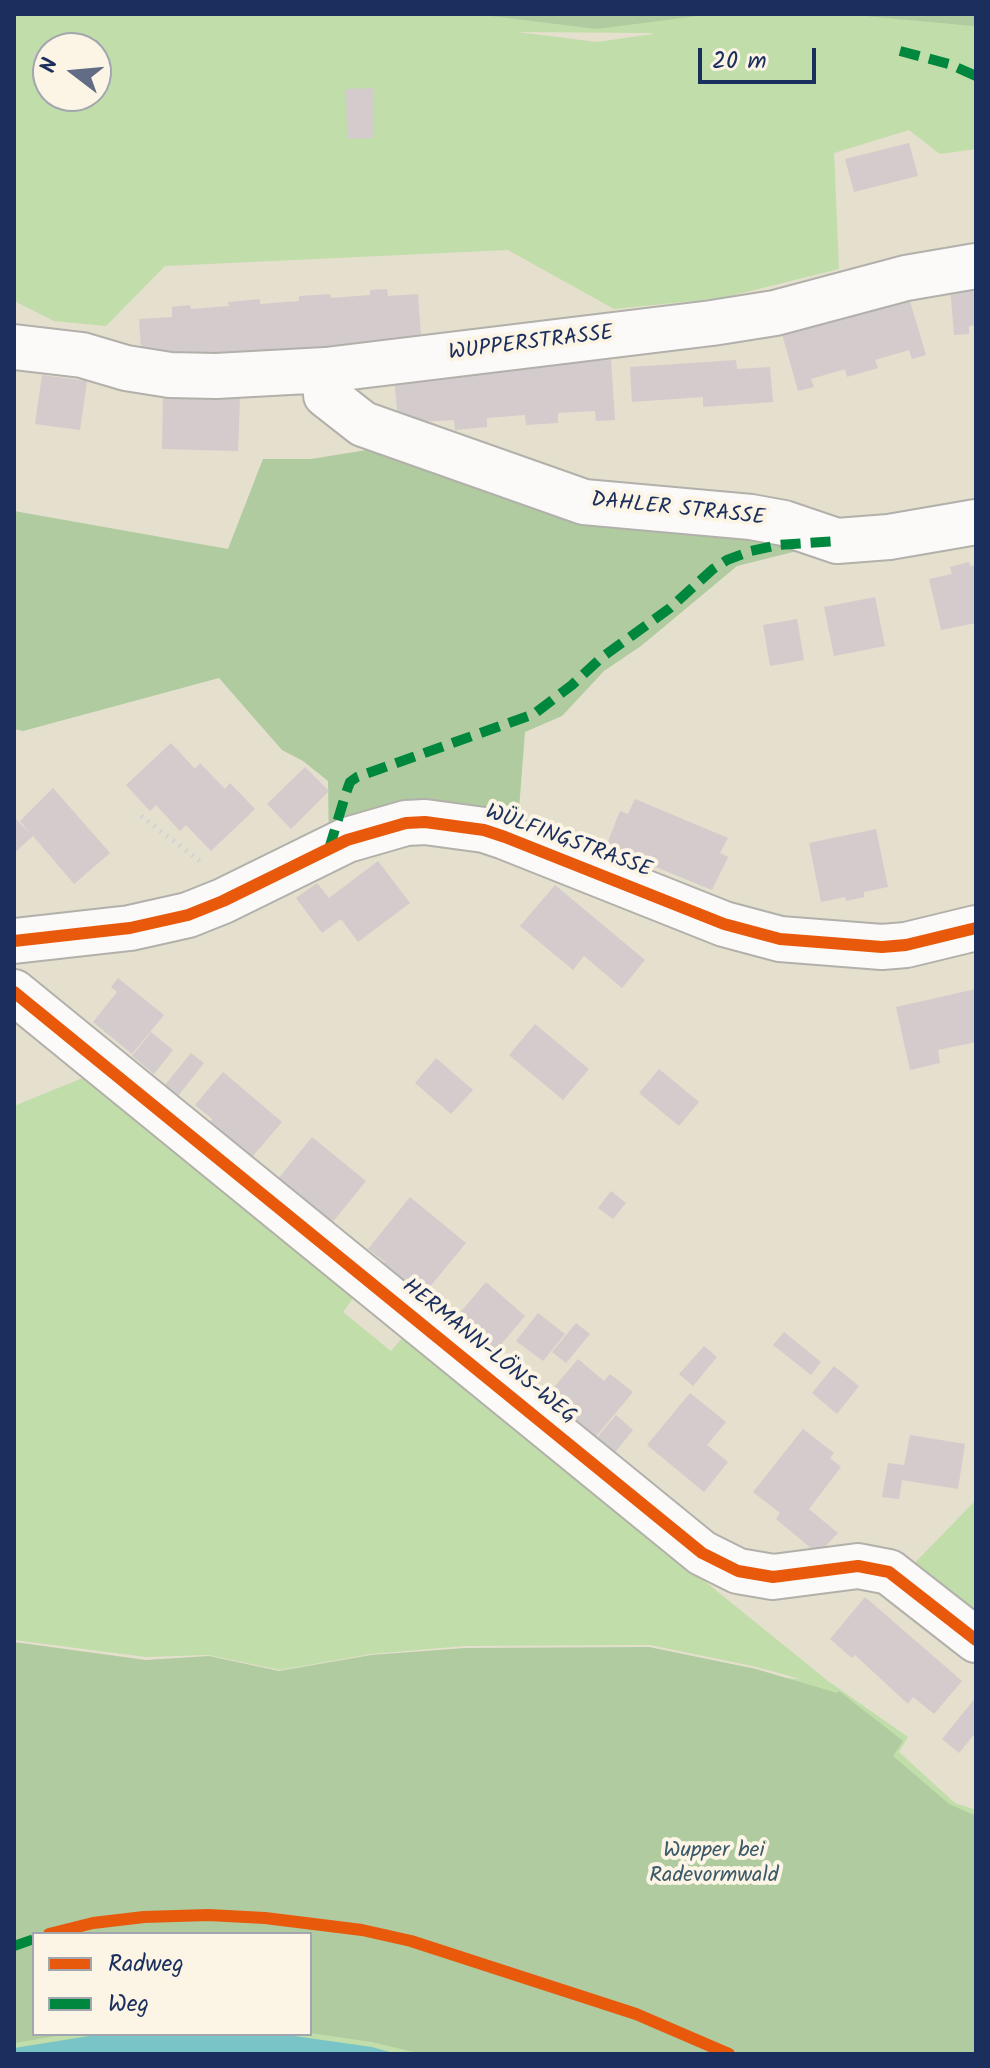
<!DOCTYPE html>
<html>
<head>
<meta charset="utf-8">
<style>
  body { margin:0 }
  #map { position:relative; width:990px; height:2068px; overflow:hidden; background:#e5dfce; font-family:Kalam,sans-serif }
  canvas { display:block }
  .frame { position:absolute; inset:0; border:16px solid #1b2f5e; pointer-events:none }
  .legend { position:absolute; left:32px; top:1932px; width:280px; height:104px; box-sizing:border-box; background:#fcf5e5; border:2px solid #a2a6af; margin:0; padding:10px 14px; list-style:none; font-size:24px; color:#1b2f5e }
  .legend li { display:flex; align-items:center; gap:16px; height:40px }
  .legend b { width:40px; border:2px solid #a2a6af }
  .north { position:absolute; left:32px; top:32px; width:80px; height:80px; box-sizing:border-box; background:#fcf5e5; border:2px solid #a2a6af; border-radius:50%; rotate:286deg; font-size:22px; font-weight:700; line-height:32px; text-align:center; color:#1b2f5e }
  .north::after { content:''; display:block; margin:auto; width:28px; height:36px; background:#626d85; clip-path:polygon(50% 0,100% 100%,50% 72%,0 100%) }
  .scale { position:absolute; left:698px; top:48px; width:118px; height:36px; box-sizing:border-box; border:4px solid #1b2f5e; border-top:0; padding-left:10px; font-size:24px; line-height:28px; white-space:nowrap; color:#1b2f5e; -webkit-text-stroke:6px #fcf5e5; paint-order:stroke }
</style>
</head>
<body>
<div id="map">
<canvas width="990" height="2068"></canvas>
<div class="frame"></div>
<ul class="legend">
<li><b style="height:10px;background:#e8590c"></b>Radweg</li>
<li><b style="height:10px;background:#00873e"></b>Weg</li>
</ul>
<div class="north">N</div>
<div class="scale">20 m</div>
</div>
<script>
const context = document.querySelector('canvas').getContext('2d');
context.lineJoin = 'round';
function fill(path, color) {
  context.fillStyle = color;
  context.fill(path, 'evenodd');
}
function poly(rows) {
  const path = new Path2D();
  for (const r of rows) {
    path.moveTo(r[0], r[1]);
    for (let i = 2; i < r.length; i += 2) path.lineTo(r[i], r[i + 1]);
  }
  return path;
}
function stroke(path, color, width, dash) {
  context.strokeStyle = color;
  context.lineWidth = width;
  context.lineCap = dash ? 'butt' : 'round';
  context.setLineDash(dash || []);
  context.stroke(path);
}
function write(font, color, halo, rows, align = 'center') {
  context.font = font + ' Kalam,sans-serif';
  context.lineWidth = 8;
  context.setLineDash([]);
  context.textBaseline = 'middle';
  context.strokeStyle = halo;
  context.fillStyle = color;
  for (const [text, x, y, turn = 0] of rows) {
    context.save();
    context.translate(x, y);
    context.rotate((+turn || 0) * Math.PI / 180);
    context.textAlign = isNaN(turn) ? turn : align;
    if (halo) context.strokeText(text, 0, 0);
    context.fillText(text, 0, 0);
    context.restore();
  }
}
const green = poly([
  [14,14,976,14,976,149,940,154,909,130,834,153,839,269,722,298,614,309,508,250,165,266,106,326,54,321,14,301],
  [517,32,652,33,653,34,597,42],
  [48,48,96,48,96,96,48,96],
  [85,1077,354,1297,343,1312,391,1351,403,1337,828,1681,908,1737,899,1752,955,1803,976,1810,976,2054,14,2054,14,1709,694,1673,800,1679,757,1667,650,1645,465,1646,371,1654,280,1670,208,1655,146,1657,14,1640,14,1106],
  [34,1934,310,1934,310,2034,34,2034],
  [976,1500,976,1637,902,1576]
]);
const forest = poly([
  [475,14,712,14,597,29],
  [844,14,976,14,976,28,973,26],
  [416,442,837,541,737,566,641,646,604,671,562,716,525,732,519,809,484,830,329,849,328,781,303,761,282,750,219,678,23,731,14,729,14,511,228,549,263,459,311,459],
  [14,1642,146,1660,209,1656,279,1671,371,1655,465,1648,649,1647,756,1669,837,1693,839,1691,903,1741,893,1756,949,1804,976,1816,976,2054,422,2054,372,2042,310,2033,310,1934,34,1934,34,2034,69,2034,14,2043]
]);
const water = poly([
  [102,2034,280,2034,372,2047,397,2054,14,2054,14,2048]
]);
const building = poly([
  [34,53,48,53,48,84,36,85],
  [373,88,374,138,347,139,346,89],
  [909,143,918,176,854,192,845,159],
  [976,283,976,325,969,326,969,334,954,335,950,285],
  [387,289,388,296,418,294,421,335,391,338,391,344,142,363,139,319,172,317,172,307,190,305,191,309,229,306,228,302,260,299,260,304,299,301,299,296,330,294,331,298,370,295,370,290],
  [909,298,926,355,912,359,909,350,875,360,878,368,847,377,845,369,811,379,814,387,798,391,782,334],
  [611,360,615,420,596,421,595,411,558,413,558,423,526,425,525,415,487,418,487,427,455,430,454,420,398,423,394,374],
  [736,360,737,369,770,367,773,402,703,407,703,397,632,402,630,367],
  [42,375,87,381,80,430,35,424],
  [163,394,240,396,238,451,162,449],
  [969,562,970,566,976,565,976,623,941,630,929,579,952,574,950,567],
  [875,597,885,646,834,656,824,607],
  [797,619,804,660,770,666,763,625],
  [171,743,195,769,200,763,225,789,230,783,255,809,211,851,186,825,180,831,156,805,150,811,126,785],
  [305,767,329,791,291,829,267,804],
  [53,788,110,853,74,884,33,836,14,853,14,817,30,834,20,821],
  [635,799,728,838,720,853,728,857,712,890,624,854,607,844,620,811,628,814],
  [876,829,888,887,864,892,864,897,846,901,845,897,821,902,809,843],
  [378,861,410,903,358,942,341,919,322,933,296,898,317,883,329,898],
  [555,885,645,960,622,988,584,956,573,970,520,926],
  [118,978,164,1015,132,1054,93,1022,117,992,111,987],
  [976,989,976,1042,938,1050,940,1063,910,1070,896,1007],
  [535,1024,589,1069,563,1100,509,1055],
  [151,1032,173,1050,154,1074,132,1056],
  [191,1053,204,1063,178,1096,165,1085],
  [436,1058,473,1090,451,1114,415,1083],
  [659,1069,699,1102,679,1126,639,1093],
  [223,1072,282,1122,252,1157,210,1122,212,1119,195,1105],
  [312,1137,366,1181,332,1223,278,1179],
  [611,1191,626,1203,613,1219,598,1208],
  [410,1197,466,1243,423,1295,382,1266,385,1262,368,1249],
  [486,1282,525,1316,493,1354,453,1321],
  [538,1313,565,1334,543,1361,516,1341],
  [576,1323,590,1334,566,1363,552,1352],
  [784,1332,821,1362,811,1375,773,1345],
  [704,1346,717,1357,693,1386,679,1374],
  [578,1359,604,1381,610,1374,633,1392,594,1439,545,1398],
  [834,1366,859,1386,837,1414,812,1393],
  [690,1393,726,1422,707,1445,728,1462,704,1492,647,1445],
  [616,1415,633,1430,613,1455,595,1440],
  [803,1429,834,1453,830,1458,841,1467,809,1509,838,1533,818,1554,776,1519,780,1513,753,1492],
  [910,1435,965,1444,958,1489,902,1480,899,1499,882,1497,888,1463,904,1465],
  [865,1597,962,1681,934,1714,913,1697,908,1704,855,1655,852,1658,830,1639],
  [976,1697,976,1732,959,1753,942,1739]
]);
const path = poly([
  [141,816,204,864]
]);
const minor = poly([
  [14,347,82,355,126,368,170,375,216,376,326,370,712,323,775,313,906,278,976,266],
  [326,370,326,395,363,424,584,502,751,517,784,523,837,541,889,537,976,522],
  [14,941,130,928,188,915,223,901,347,840,406,823,425,822,484,830,505,837,724,924,780,939,882,947,906,945,976,928],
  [14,992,702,1553,738,1571,773,1577,858,1566,889,1572,976,1640]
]);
const quiet = poly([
  [900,51,949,64,976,76],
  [329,849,346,793,350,782,357,777,534,714,572,685,601,658,670,608,713,569,727,560,751,551,778,545,837,541],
  [14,1946,34,1939]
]);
const cycleway = poly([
  [14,941,130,928,188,915,223,901,347,840,406,823,425,822,484,830,505,837,724,924,780,939,882,947,906,945,976,928],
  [14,992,702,1553,738,1571,773,1577,858,1566,889,1572,976,1640],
  [49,1934,93,1923,144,1917,208,1915,265,1918,362,1930,411,1941,636,2014,729,2054]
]);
const streetNames = [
  ["WUPPERSTRASSE",531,345,-7],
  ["DAHLER STRASSE",678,511,6],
  ["WÜLFINGSTRASSE",568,843,20],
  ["HERMANN-LÖNS-WEG",488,1353,39]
];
const parkNames = [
  ["Wupper bei",714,1852],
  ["Radevormwald",714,1877]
];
fill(green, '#c1ddaa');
fill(forest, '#afcb9f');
fill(water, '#79c4c7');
fill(building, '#d4cbcc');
stroke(minor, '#b2b0aa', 48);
stroke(path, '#d3d2d1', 5, [2, 6]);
stroke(minor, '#fbfaf8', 44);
stroke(quiet, '#00873e', 10, [20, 10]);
stroke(cycleway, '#e8590c', 12);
write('22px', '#1b2f5e', '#fcf5e5', streetNames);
write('22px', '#3d5a6a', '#fcf5e5', parkNames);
</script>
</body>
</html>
